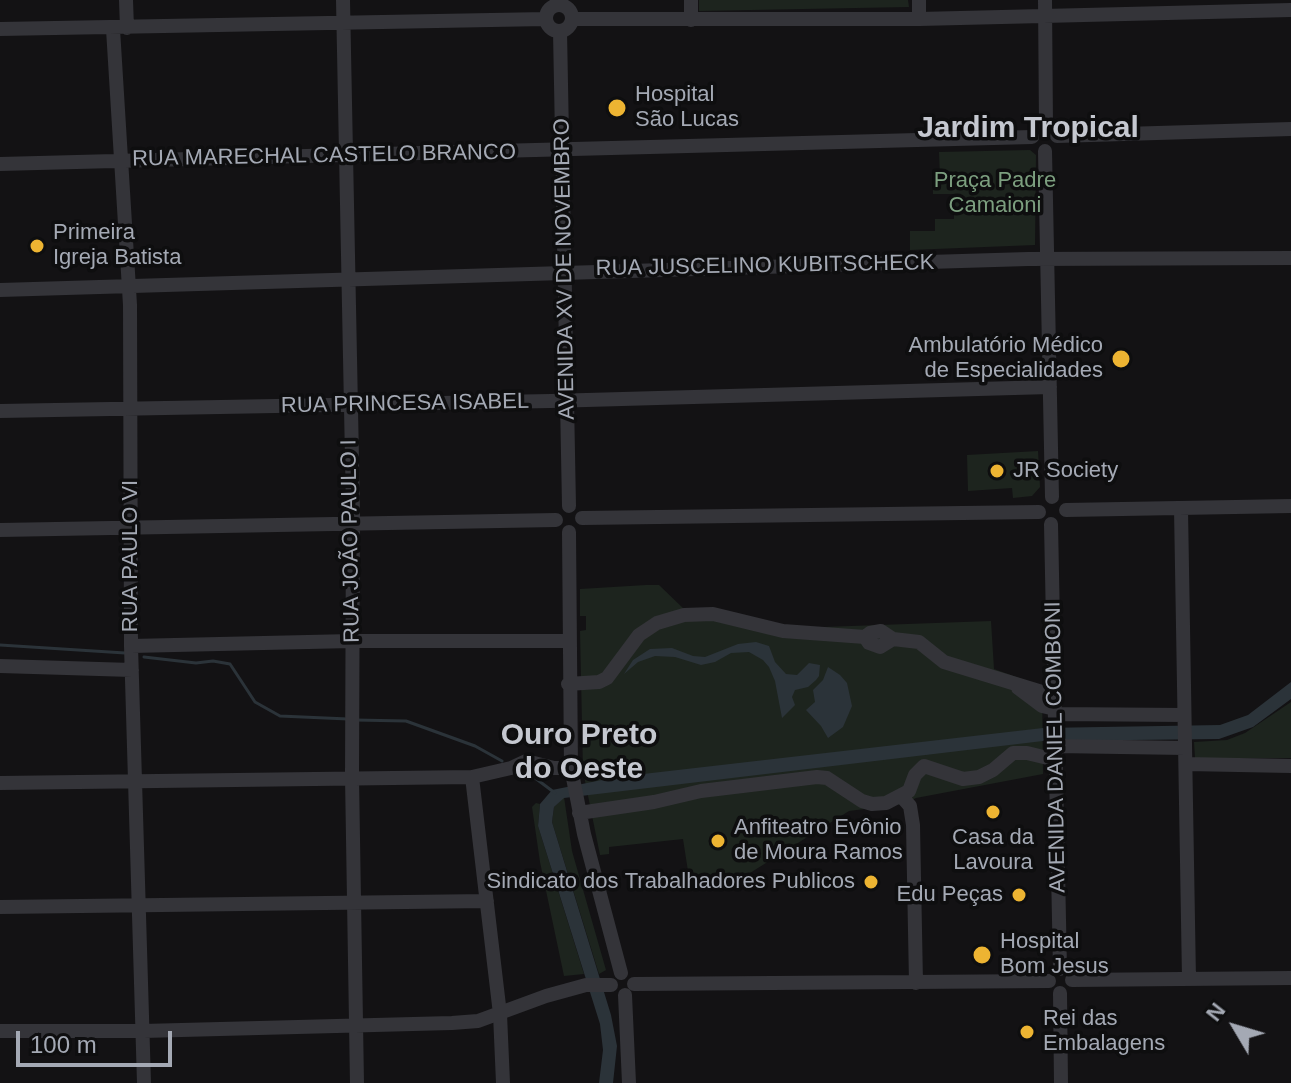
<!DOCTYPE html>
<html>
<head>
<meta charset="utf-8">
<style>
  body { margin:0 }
  #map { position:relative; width:1291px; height:1083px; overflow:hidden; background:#131214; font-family:Arial,sans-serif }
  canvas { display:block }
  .north { position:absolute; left:1195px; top:987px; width:80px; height:80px; -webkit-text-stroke:6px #0e0e0f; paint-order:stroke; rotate:308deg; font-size:22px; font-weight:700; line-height:32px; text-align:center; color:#a4a9b4 }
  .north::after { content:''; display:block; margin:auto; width:28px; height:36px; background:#a4a9b4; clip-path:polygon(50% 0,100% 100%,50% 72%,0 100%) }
  .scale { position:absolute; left:16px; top:1031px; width:156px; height:36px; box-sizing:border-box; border:4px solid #a4a9b4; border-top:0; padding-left:10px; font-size:24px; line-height:28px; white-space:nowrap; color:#a4a9b4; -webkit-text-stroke:6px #0e0e0f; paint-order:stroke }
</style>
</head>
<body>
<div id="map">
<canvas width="1291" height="1083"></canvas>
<div class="north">N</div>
<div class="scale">100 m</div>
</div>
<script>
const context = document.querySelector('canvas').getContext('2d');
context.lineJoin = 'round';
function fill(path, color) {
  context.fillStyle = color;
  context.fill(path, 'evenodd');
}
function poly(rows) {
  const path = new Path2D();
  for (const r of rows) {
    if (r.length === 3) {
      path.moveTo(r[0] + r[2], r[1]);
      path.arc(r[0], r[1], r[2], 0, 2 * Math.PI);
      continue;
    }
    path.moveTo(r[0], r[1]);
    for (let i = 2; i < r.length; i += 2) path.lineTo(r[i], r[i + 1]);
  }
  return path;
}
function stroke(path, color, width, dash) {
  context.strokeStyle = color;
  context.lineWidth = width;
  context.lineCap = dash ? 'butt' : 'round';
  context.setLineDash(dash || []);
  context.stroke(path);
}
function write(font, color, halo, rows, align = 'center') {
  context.font = font + ' Arial,sans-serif';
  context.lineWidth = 7;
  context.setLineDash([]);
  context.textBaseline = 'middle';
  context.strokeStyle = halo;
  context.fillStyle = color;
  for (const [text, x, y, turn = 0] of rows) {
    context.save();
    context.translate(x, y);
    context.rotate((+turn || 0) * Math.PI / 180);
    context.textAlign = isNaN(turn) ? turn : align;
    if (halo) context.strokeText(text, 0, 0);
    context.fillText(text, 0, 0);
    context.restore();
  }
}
const green = poly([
  [699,0,908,0,909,7,699,11],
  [1030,150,1036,155,1035,245,910,250,910,231,935,231,935,219,954,219,954,194,933,194,933,179,940,178,939,152],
  [1038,451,1040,487,1032,496,1013,498,1012,488,968,491,967,455],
  [646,585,659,585,684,609,795,628,991,621,994,669,1042,686,1043,774,916,798,903,804,849,811,734,883,690,884,683,839,609,847,609,854,600,855,583,771,580,631,586,630,586,616,580,616,580,589],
  [1291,702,1291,758,1195,758,1194,742,1227,740,1245,733],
  [564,797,572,851,606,970,599,974,552,822,554,807],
  [536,803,540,804,538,826,584,974,564,976,540,862,532,807]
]);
const water = poly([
  [756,642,769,646,775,662,786,674,797,675,809,663,820,665,819,676,816,680,808,687,795,690,792,697,795,705,782,718,775,681,769,667,763,660,749,652,731,653,715,662,701,665,675,657,655,656,638,662,624,674,633,660,650,649,672,648,693,656,705,657,738,644],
  [828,667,840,675,847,683,852,706,843,727,828,738,821,726,806,710,815,702,813,690,823,680],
  [1291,682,1291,699,1253,727,1219,739,1043,741,564,798,554,807,552,822,611,1015,617,1046,613,1083,599,1083,603,1050,600,1024,538,826,540,804,552,790,617,777,1043,728,1220,725,1248,715]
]);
const stream = poly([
  [0,645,125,653],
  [144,657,196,663,213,661,230,664,255,702,280,716,348,719],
  [355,720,406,721,475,746,502,761],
  [523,769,555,793]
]);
const minor = poly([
  [126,0,127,28],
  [343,0,353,510,352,777,357,1083],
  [919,0,919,19],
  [1045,0,1046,126],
  [559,18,13],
  [572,19,919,19,1291,10],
  [691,20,691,0],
  [0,29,546,19],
  [113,29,130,305,131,646,144,1083],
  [560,31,569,506],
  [1057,136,1291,129],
  [1045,151,1052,497],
  [0,164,1032,137],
  [0,290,1028,259,1291,258],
  [0,411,551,401,1050,387],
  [1181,509,1189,979],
  [1066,510,1291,506],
  [582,518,1039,512],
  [1051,524,1060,969],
  [0,530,556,520],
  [569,532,571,768,584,834,621,973],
  [865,637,869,643,880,647,893,639],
  [131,646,352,641,568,641],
  [0,666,132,670],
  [568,684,599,682,607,678,639,635,657,623,684,615,713,614,783,631,865,637,870,633,881,631,893,639,919,642,944,662,1055,696],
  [1018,688,1042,706,1055,709],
  [1055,714,1184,715],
  [1056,746,1185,748],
  [1186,764,1291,766],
  [472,777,500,1014,503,1083],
  [0,783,472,777,511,768,526,761,554,768,571,768],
  [902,797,910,806,913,825,916,983],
  [579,813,654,802,701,791,817,777,827,778,862,801,872,804,886,803,909,791,915,775,924,766,963,779,979,777,993,770,1013,753,1027,753,1056,760],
  [0,907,487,901],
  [1072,980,1291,978],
  [634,984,1049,981],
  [1060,993,1061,1083],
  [625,995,629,1083],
  [0,1031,143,1031,452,1023,478,1021,546,996,586,985,611,985]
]);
const markers = [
  [617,108,10,"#edb432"],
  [37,246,8,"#edb432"],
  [1121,359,10,"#edb432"],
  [997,471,8,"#edb432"],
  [993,812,8,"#edb432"],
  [718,841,8,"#edb432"],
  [871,882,8,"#edb432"],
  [1019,895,8,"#edb432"],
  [982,955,10,"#edb432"],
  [1027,1032,8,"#edb432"]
];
const poiNames = [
  ["Hospital",635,95],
  ["São Lucas",635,120],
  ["Primeira",53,233],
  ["Igreja Batista",53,258],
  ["Ambulatório Médico",1103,346,"right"],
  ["de Especialidades",1103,371,"right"],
  ["JR Society",1013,471],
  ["Anfiteatro Evônio",734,828],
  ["de Moura Ramos",734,853],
  ["Casa da",993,838,"center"],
  ["Lavoura",993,863,"center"],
  ["Sindicato dos Trabalhadores Publicos",855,882,"right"],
  ["Edu Peças",1003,895,"right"],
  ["Hospital",1000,942],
  ["Bom Jesus",1000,967],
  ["Rei das",1043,1019],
  ["Embalagens",1043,1044]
];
const streetNames = [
  ["RUA MARECHAL CASTELO BRANCO",324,156,-1],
  ["RUA JUSCELINO KUBITSCHECK",765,266,-1],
  ["AVENIDA XV DE NOVEMBRO",565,269,-91],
  ["RUA PRINCESA ISABEL",405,404,-1],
  ["RUA JOÃO PAULO I",351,541,-91],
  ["RUA PAULO VI",131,556,-90],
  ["AVENIDA DANIEL COMBONI",1056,747,-91]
];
const parkNames = [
  ["Praça Padre",995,181],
  ["Camaioni",995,206]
];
const districtNames = [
  ["Jardim Tropical",1028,129],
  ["Ouro Preto",579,736],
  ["do Oeste",579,770]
];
fill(green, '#1d241e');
fill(water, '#2b3339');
stroke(stream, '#2b3339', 3);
stroke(minor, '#343439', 14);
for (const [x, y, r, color] of markers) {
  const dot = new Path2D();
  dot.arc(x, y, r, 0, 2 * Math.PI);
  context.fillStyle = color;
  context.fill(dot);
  stroke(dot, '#0e0e0f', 3);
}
write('22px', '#a4a9b4', '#0e0e0f', poiNames, 'left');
write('22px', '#a4a9b4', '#0e0e0f', streetNames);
write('22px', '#7c9f7f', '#0e0e0f', parkNames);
write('bold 30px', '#c5c8d0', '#0e0e0f', districtNames);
</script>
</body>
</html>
